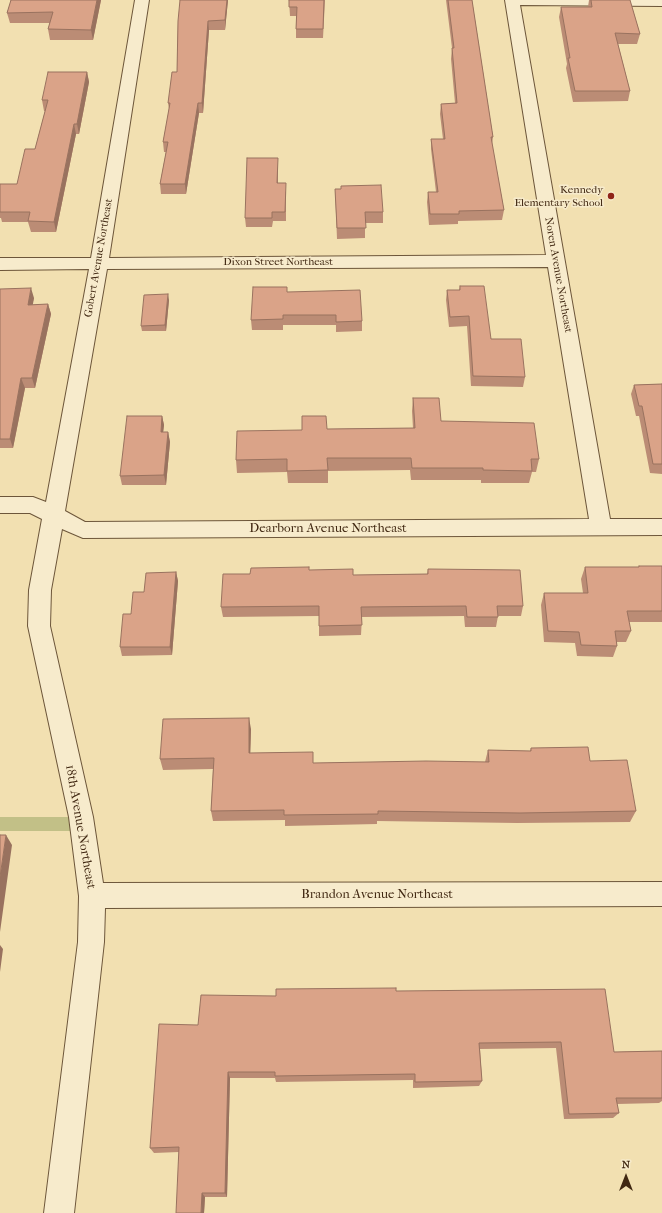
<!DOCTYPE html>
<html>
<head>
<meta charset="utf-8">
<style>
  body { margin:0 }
  #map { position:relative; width:662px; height:1213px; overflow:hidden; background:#f2e0b1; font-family:"IM FELL French Canon",serif }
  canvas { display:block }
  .north { position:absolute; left:606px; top:1157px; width:40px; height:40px; -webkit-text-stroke:3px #f7ebcc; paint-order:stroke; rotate:0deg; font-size:11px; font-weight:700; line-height:16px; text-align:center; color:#412812 }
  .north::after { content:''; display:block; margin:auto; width:14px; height:18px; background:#412812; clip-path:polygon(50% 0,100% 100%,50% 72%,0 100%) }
</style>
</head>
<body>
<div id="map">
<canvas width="662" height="1213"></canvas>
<div class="north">N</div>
</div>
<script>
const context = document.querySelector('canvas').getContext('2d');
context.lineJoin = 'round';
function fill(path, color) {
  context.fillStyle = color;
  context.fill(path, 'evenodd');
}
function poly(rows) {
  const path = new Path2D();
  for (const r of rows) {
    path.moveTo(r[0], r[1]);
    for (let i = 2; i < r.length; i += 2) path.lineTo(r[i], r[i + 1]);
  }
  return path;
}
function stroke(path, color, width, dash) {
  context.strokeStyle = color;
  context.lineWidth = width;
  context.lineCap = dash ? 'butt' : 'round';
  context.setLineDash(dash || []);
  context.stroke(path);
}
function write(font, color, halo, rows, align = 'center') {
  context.font = font + ' "IM FELL French Canon",serif';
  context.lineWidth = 3;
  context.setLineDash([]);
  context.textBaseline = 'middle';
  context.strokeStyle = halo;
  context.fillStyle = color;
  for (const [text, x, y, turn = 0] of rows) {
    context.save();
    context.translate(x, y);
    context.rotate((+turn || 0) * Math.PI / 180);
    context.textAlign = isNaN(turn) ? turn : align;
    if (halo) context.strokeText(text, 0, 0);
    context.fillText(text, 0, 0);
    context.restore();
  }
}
const green = poly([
  [0,817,81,817,84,831,0,831]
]);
const minor = poly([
  [135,0,149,0,109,258,546,255,505,0,662,0,662,6,520,5,610,519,662,519,662,535,83,538,62,529,51,590,50,626,93,817,103,883,662,882,662,906,105,908,104,942,74,1213,44,1213,78,942,79,896,69,817,28,626,29,590,42,519,30,513,0,513,0,497,33,497,46,502,89,269,0,270,0,258,91,258,135,0],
  [548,267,589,519,85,522,65,511,107,269,548,267]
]);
const wall = poly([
  [11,0,101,0,93,40,50,40,48,29,50,23,10,23,7,13],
  [228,0,225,30,209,30,203,113,199,113,186,194,161,194,160,184,166,152,164,152,163,142,169,109,168,103,177,72,178,21],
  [289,0,325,0,323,38,296,38,296,16,290,16],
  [446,0,472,0,493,137,492,144,504,210,502,220,458,221,458,224,429,225,427,202,428,192,436,192,431,149,431,139,443,139,440,114,441,104,455,103,451,59,452,48],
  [589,0,630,0,640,34,637,44,618,44,630,91,628,101,573,102,566,68,567,64,559,17,561,7,588,7],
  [87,72,89,82,79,134,76,134,56,232,31,232,28,222,2,222,1,218,0,218,0,184,17,184,35,149,45,111,44,111,42,100],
  [278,167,278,183,286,192,286,221,273,221,272,227,246,227,245,218],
  [335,189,383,212,383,223,365,223,365,238,337,239],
  [460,286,491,339,525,377,523,387,471,386,467,326,449,327,446,300,447,290,459,290],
  [0,289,34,298,32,305,48,304,51,314,35,388,25,388,13,448,0,448],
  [287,292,362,321,362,331,336,332,336,325,283,325,283,330,252,330,251,320],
  [169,300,166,331,142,331,141,326],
  [662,384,662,474,650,473,639,416,636,416,631,394,634,385],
  [413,398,441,421,539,459,536,472,532,472,529,483,481,483,481,480,411,480,410,470,328,471,328,483,288,483,287,472,237,473,236,460,302,430,327,429,413,428,412,411],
  [162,416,164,425,163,432,168,432,170,442,166,485,122,485,120,476],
  [639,566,662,566,662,622,629,622,631,631,626,642,617,642,617,646,613,657,577,656,575,643,544,642,541,605,544,593,583,593,581,579,585,567,639,567],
  [428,569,523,606,521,616,498,616,496,627,465,627,464,616,362,617,361,635,319,636,319,616,223,617,221,607,250,574,309,570,353,575,427,574],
  [176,572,178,581,172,655,122,656,120,647,131,614,144,592],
  [251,729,250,753,313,763,485,762,488,750,530,751,531,748,590,761,636,811,630,822,517,823,377,821,377,824,285,826,285,820,213,821,211,811,213,769,163,770,160,759],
  [396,991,614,1052,662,1051,662,1101,659,1103,617,1104,619,1113,613,1118,564,1119,556,1048,480,1049,482,1081,479,1086,413,1088,413,1080,276,1082,275,1078,230,1078,227,1197,205,1197,204,1213,179,1152,154,1153,150,1148,198,1025,276,996]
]);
const shadedWall = poly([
  [97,0,101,0,93,40,91,30],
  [227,0,228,0,225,30,225,20],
  [208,21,209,30,203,113,202,103],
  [87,72,89,82,79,134,77,124],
  [198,103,199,113,186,194,185,184],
  [74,124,76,134,56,232,54,222],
  [278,158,278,167,277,192,277,183],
  [31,288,34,298,31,315,28,305],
  [168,294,169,300,166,331,165,325],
  [48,304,51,314,35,388,32,378],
  [21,378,25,388,13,448,10,439],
  [162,416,164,425,162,442,161,432],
  [168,432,170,442,166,485,164,475],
  [176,572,178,581,172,655,170,647],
  [249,718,251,729,250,764,249,753],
  [6,835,12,845,0,932,0,877],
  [0,945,3,949,0,972],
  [228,1072,230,1078,227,1197,225,1193],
  [202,1193,205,1197,204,1213,201,1213]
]);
const building = poly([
  [11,0,97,0,91,30,48,29,53,12,7,13,11,0],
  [180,0,227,0,225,20,208,21,202,103,198,103,185,184,160,184,168,142,163,142,170,103,168,103,172,72,177,72,178,21,180,0],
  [289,0,324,0,323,29,296,29,297,7,289,7,289,0],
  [448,0,472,0,493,137,491,137,504,210,459,211,459,214,430,214,428,192,438,192,431,139,445,139,441,104,457,103,452,48,454,48,448,0],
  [591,0,630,0,640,34,615,33,630,91,575,91,568,58,570,58,561,7,592,7,591,0],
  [48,72,87,72,77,124,74,124,54,222,28,221,30,212,0,212,0,184,17,184,25,149,35,149,48,100,42,100,48,72],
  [247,158,278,158,277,183,286,183,285,212,272,212,272,218,245,218,247,158],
  [381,185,383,212,365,212,366,228,337,228,335,189,341,189,341,186,381,185],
  [460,286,484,286,491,339,521,339,525,377,473,376,469,316,450,317,447,290,460,290,460,286],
  [253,287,287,287,287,292,360,290,362,321,336,322,336,315,283,315,283,319,251,320,253,287],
  [31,288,28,305,48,304,32,378,21,378,10,439,0,439,0,289,31,288],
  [168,294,165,325,141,326,144,295,168,294],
  [662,384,662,464,653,464,642,406,639,406,634,385,662,384],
  [413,398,439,398,441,421,534,423,539,459,531,459,532,471,483,470,483,468,412,468,411,458,327,458,328,470,287,471,287,459,236,460,237,431,302,430,302,416,326,416,327,429,415,428,413,398],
  [127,416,162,416,161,432,168,432,164,475,120,476,127,416],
  [639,566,662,566,662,611,627,611,631,631,615,631,617,646,581,645,579,632,548,631,544,593,588,593,585,567,639,567,639,566],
  [309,567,309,570,353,569,353,575,428,574,428,569,520,570,523,606,497,606,498,617,467,617,466,606,361,607,362,625,319,626,319,606,221,607,223,574,250,574,251,568,309,567],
  [176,572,170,647,120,647,123,614,131,614,133,592,144,592,146,573,176,572],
  [249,718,249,753,313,752,313,763,426,761,489,762,488,750,531,751,531,748,588,747,590,761,627,760,636,811,520,813,378,811,378,814,284,815,284,810,211,811,214,758,160,759,163,719,249,718],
  [0,835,6,835,0,877,0,835],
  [396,988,396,991,605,989,614,1052,662,1051,662,1098,616,1098,619,1113,569,1114,561,1042,479,1043,482,1081,415,1082,415,1074,275,1076,275,1072,228,1072,225,1193,202,1193,201,1213,176,1213,179,1147,150,1148,159,1024,198,1025,201,995,276,996,276,989,396,988]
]);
const markers = [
  [611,196,4,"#8f2418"]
];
const farPoinames = [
  ["Kennedy",603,190],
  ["Elementary School",603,203]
];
const farStreetnames = [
  ["Gobert Avenue Northeast",99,258,-80],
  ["Dixon Street Northeast",278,262],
  ["Noren Avenue Northeast",558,275,80]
];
const streetNames = [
  ["Dearborn Avenue Northeast",328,529],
  ["18th Avenue Northeast",80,827,80],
  ["Brandon Avenue Northeast",377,895]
];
fill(green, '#c2c087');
stroke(minor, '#6d563a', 2);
fill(minor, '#f7ebcc');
fill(wall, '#bb8c75');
fill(shadedWall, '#99725f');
fill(building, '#daa388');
stroke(building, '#99725f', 1);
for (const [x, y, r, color] of markers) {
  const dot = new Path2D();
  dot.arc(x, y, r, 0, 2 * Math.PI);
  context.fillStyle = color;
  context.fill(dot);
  stroke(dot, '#f7ebcc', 1.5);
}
write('11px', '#412812', '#f7ebcc', farPoinames, 'right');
write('11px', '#412812', '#f7ebcc', farStreetnames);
write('13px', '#412812', '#f7ebcc', streetNames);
</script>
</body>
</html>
